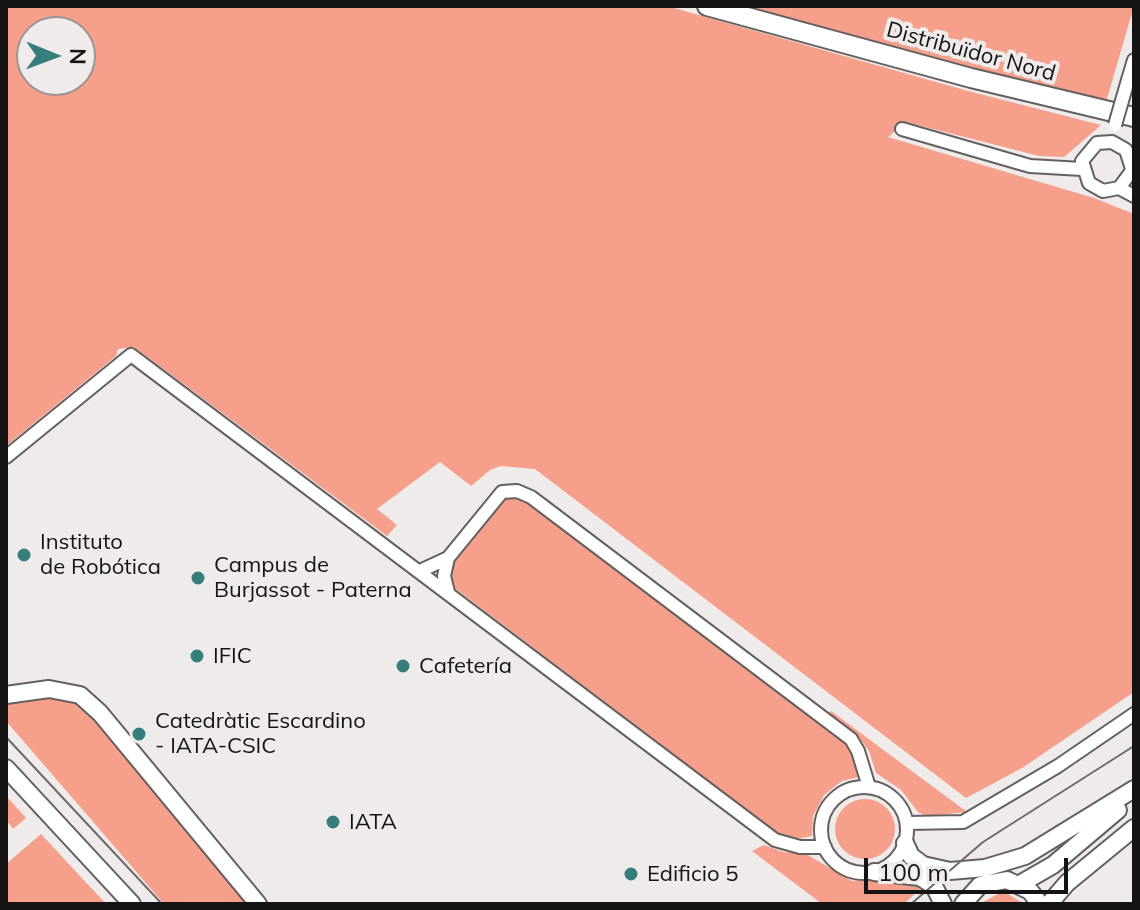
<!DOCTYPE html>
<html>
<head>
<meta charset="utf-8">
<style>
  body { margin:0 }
  #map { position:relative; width:1140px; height:910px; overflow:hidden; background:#efebea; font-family:Mulish,sans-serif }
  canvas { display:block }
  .frame { position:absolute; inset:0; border:8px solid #151313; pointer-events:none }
  .north { position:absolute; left:16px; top:16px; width:80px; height:80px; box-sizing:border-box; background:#efebea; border:2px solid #989594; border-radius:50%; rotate:91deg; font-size:22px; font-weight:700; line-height:32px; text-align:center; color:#151313 }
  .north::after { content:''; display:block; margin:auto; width:28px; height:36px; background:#367e7c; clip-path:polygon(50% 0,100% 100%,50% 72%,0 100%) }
  .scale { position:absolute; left:864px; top:858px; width:204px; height:36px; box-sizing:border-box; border:4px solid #151313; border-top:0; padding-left:10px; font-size:24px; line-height:28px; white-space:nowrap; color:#151313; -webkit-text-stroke:6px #efebea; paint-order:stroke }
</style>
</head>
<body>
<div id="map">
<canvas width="1140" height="910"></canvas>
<div class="frame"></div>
<div class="north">N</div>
<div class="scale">100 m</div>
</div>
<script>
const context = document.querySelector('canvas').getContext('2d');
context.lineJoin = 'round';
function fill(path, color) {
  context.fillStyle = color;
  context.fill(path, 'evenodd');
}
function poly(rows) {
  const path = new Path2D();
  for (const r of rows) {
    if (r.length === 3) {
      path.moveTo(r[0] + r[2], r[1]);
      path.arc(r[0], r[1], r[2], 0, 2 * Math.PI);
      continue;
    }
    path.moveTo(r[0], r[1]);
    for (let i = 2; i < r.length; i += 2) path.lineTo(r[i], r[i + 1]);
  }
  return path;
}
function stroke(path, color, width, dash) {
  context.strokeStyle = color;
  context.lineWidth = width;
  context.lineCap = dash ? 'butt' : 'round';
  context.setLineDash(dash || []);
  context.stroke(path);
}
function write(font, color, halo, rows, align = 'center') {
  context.font = font + ' Mulish,sans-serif';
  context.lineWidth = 8;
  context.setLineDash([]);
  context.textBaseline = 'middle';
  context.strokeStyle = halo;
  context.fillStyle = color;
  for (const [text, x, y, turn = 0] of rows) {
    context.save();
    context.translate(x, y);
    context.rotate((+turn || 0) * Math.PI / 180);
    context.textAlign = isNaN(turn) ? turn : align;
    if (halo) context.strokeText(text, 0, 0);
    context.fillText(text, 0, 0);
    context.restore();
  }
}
const green = poly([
  [6,6,667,6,968,91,1101,125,1064,157,1039,156,906,122,888,137,1094,198,1134,214,1134,692,1022,768,966,798,535,469,501,466,490,470,471,486,440,462,377,509,397,525,387,536,134,347,118,349,116,356,6,446],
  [32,32,80,32,80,80,32,80],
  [749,6,1134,6,1106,102,1052,92,891,49],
  [519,497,845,742,852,751,859,777,842,781,824,795,813,816,812,836,797,839,776,832,452,586,449,581,452,562,504,498],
  [53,694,71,697,88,708,249,904,164,904,6,721,6,700],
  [831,711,967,812,926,816,918,812,901,790,876,773,869,751,859,737,828,714],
  [6,796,26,818,13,829,6,820],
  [865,829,30],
  [41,834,106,904,6,904,6,864],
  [764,845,783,852,806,854,852,881,889,879,924,885,904,904,822,904,752,851],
  [998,894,1008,894,1024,904,979,904]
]);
const street = poly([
  [1128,80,1134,60],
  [902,129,1030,166,1082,169],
  [1131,172,1119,188,1103,191,1089,183,1082,161,1097,143,1112,142,1126,150,1134,175],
  [1119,188,1134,196],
  [6,457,131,355,775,840,800,847,825,847],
  [420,571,448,558,502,492,517,491,531,497,851,739,858,751,869,787],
  [448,592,444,576,448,558],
  [864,830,43],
  [907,823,963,822,1058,766,1134,714]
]);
const secondary = poly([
  [6,695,49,689,80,695,100,713,258,904],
  [6,768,132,904],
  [905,843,911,856,923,865,950,871,985,868,1025,856,1134,789],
  [874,872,920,877,934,886,943,904],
  [1020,884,1053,865,1118,810],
  [963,904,980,885,1007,880,1030,891,1040,904],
  [1049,904,1067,883,1134,828]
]);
const primary = poly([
  [707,6,971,78,1134,117]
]);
const tram = poly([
  [6,737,162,904],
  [911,904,983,842,1134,746]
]);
const streetBridge = poly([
  [1115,125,1128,80]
]);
const markers = [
  [24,555,8,"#367e7c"],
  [198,578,8,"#367e7c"],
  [197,656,8,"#367e7c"],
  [403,666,8,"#367e7c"],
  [139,734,8,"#367e7c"],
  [333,822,8,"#367e7c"],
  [631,874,8,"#367e7c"]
];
const streetNames = [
  ["Distribuïdor Nord",971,52,15]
];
const poiNames = [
  ["Instituto",40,542],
  ["de Robótica",40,567],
  ["Campus de",214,565],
  ["Burjassot - Paterna",214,590],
  ["IFIC",213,656],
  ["Cafetería",419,666],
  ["Catedràtic Escardino",155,721],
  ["- IATA-CSIC",155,746],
  ["IATA",349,822],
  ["Edificio 5",647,874]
];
fill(green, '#f69f8b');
stroke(street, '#646060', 16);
stroke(secondary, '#646060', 20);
stroke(primary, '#646060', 22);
stroke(street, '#fff', 12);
stroke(secondary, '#fff', 16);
stroke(primary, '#fff', 18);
stroke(tram, '#6d6a6a', 2);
stroke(streetBridge, '#646060', 16, []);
stroke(streetBridge, '#fff', 12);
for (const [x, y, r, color] of markers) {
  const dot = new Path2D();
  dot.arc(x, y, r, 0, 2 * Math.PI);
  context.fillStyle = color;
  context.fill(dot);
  stroke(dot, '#efebea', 3);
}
write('22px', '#151313', '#efebea', streetNames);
write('22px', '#151313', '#efebea', poiNames, 'left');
</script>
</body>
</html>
